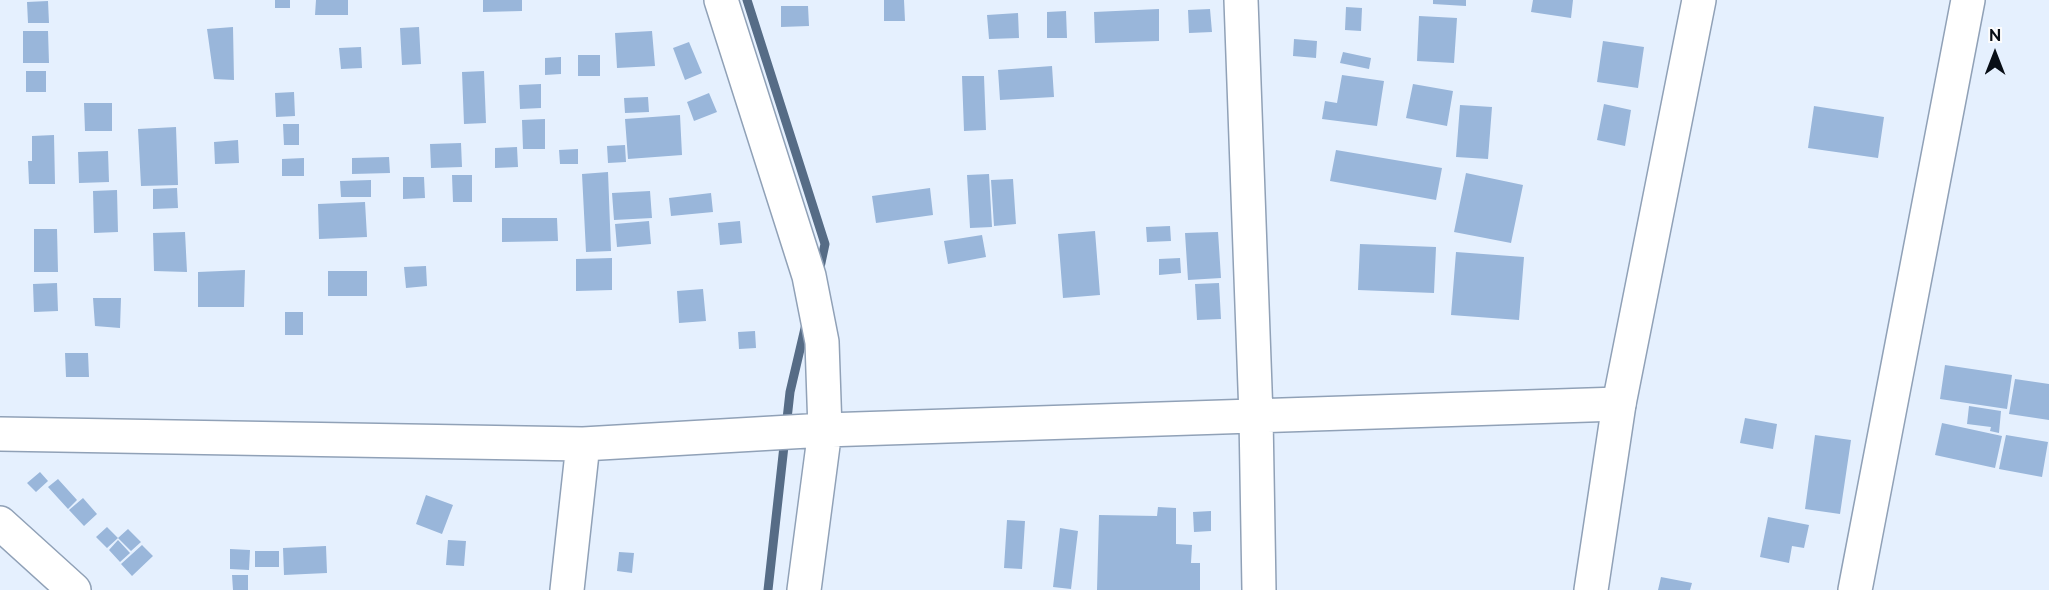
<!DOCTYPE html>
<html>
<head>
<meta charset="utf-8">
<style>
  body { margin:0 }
  #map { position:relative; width:2049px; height:590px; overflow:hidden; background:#e5f0fe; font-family:Raleway,sans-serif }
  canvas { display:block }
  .north { position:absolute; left:1965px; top:24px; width:60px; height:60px; -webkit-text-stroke:4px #fcfcfc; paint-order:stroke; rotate:0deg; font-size:16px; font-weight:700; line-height:24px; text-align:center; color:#080e16 }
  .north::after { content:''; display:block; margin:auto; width:21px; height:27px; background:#080e16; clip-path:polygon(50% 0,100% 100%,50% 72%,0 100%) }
</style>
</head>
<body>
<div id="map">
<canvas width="2049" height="590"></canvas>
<div class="north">N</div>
</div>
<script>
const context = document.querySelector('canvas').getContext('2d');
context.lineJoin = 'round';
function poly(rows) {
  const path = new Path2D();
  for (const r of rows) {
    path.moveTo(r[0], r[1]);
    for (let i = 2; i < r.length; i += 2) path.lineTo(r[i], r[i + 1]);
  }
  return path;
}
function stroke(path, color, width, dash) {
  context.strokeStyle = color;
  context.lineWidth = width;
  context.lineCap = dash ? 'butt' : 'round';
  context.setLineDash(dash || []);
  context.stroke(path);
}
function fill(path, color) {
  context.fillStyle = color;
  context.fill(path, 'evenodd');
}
const stream = poly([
  [747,0,825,244,819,272],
  [768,590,790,392,806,324]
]);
const building = poly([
  [275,0,290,0,290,8,275,8],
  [316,0,348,0,348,15,315,15],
  [483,0,522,0,522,11,483,12],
  [884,0,904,0,905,21,884,21],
  [1433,0,1466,0,1466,6,1433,4],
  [1533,0,1573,0,1571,18,1531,12],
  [48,1,49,23,28,23,27,2],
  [781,6,808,6,809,26,781,27],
  [1346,7,1362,8,1361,31,1345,30],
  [1159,9,1159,41,1095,43,1094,12],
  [1210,9,1212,32,1189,33,1188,10],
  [1066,11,1067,38,1047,38,1047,12],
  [1018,13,1019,38,989,39,987,15],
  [1419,16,1457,18,1454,63,1417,61],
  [233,27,234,80,214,79,207,29],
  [419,27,421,64,402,65,400,28],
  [23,31,48,31,49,63,23,63],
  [652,31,655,66,617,68,615,33],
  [1294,39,1317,41,1316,58,1293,56],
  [1603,41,1644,47,1638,88,1597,82],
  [689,42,702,73,685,80,673,48],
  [361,47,362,68,341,69,339,48],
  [1343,52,1371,58,1369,69,1340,63],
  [578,55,600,55,600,76,578,76],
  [561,57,561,74,545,75,545,58],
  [1052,66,1054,97,1000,100,998,70],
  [26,71,46,71,46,92,26,92],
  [484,71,486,123,464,124,462,72],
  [1342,75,1384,81,1377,126,1322,119,1325,101,1337,103],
  [962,76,984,76,986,130,964,131],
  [541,84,541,108,520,109,519,85],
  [1413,84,1453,91,1447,126,1406,118],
  [294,92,295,116,276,117,275,93],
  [709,93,717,112,694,121,687,102],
  [648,97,649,112,625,113,624,98],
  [84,103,112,103,112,131,85,131],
  [1604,104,1631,110,1625,146,1597,140],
  [1460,105,1492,107,1488,159,1456,157],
  [1814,106,1884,117,1878,158,1808,148],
  [680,115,682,155,628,159,625,119],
  [545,119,545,149,523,149,522,120],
  [283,124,299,124,299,145,284,145],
  [176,127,178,185,141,186,138,129],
  [54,135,55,184,29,184,28,161,32,161,32,136],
  [238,140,239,163,215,164,214,142],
  [461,143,462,167,431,168,430,144],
  [625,145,626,162,608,163,607,146],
  [517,147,518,167,495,168,495,148],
  [578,149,578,164,560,164,559,150],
  [1336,150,1442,168,1436,200,1330,181],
  [108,151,109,182,79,183,78,152],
  [389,157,390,173,352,174,352,158],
  [304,158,304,176,282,176,282,159],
  [608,172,611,251,586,252,582,174],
  [1466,173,1523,185,1511,243,1454,232],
  [989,174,992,227,970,228,967,175],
  [452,175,472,175,472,202,453,202],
  [403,177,424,177,425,198,403,199],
  [1013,179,1016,224,994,226,991,180],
  [371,180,371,197,341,197,340,181],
  [177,188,178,208,153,209,153,189],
  [930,188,933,215,876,223,872,196],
  [117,190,118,232,94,233,93,191],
  [650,191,652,218,614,220,612,193],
  [711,193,713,212,671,216,669,198],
  [365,202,367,237,319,239,318,204],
  [502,218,557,218,558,241,502,242],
  [649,221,651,244,617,247,615,224],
  [740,221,742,243,720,245,718,223],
  [1170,226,1171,241,1147,242,1146,227],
  [34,229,57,229,58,272,34,272],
  [1095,231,1100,295,1063,298,1058,234],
  [185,232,187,272,154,271,153,233],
  [1218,232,1221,278,1188,280,1185,233],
  [982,235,986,257,948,264,944,241],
  [1360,244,1436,247,1434,293,1358,290],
  [1456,252,1524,257,1519,320,1451,315],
  [612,258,612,290,576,291,576,259],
  [1180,258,1181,273,1159,275,1159,259],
  [426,266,427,286,406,288,404,267],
  [245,270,244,307,198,307,198,272],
  [328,271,367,271,367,296,328,296],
  [57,283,58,311,34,312,33,284],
  [1219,283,1221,319,1197,320,1195,284],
  [703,289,706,321,679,323,677,291],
  [93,298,121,298,120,328,95,326],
  [285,312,303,312,303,335,285,335],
  [755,331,756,348,739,349,738,332],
  [65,353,88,353,89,377,66,377],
  [1945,365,2012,375,2007,409,1940,399],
  [2015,379,2049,384,2049,420,2009,414],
  [1969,406,2001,411,1999,433,1990,431,1991,427,1967,424],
  [1745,418,1777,424,1773,449,1740,443],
  [1942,423,2002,436,1995,468,1935,455],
  [1815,435,1851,440,1840,514,1805,509],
  [2006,435,2048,442,2042,477,1999,469],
  [40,472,48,481,36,492,27,483],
  [58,479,77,500,68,509,48,487],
  [426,495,453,505,442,534,416,524],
  [83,498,97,514,84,526,69,510],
  [1158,507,1176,508,1176,544,1192,545,1191,563,1200,563,1200,590,1097,590,1099,515,1157,516],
  [1211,511,1211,531,1194,532,1193,512],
  [1768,517,1809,525,1804,548,1792,546,1789,563,1760,557],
  [1007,520,1025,521,1022,569,1004,568],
  [107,527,118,538,107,548,96,537],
  [1060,528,1078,531,1071,589,1053,587],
  [128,529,141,542,131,551,118,538],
  [118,540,130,553,120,562,109,550],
  [448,540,466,541,464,566,446,565],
  [142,545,153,556,132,576,121,564],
  [326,546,327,573,284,575,283,548],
  [230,549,250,550,249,570,230,569],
  [255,551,279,551,279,567,255,567],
  [619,552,634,553,632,573,617,571],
  [232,575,248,575,248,590,233,590],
  [1661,577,1692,583,1690,590,1658,590]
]);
const street = poly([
  [721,0,809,276,822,342,825,430,804,590],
  [1241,0,1256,416,1259,590],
  [0,434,583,444,825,430,1619,404],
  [567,590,583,444],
  [1855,590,1968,0]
]);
const secondary = poly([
  [0,523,74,590],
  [1591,590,1619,404,1699,0]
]);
stroke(stream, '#566c86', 9);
fill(building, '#99b6da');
stroke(street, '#90a1b7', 36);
stroke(secondary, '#90a1b7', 36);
stroke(street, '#fff', 33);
stroke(secondary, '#fff', 33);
</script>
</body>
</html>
